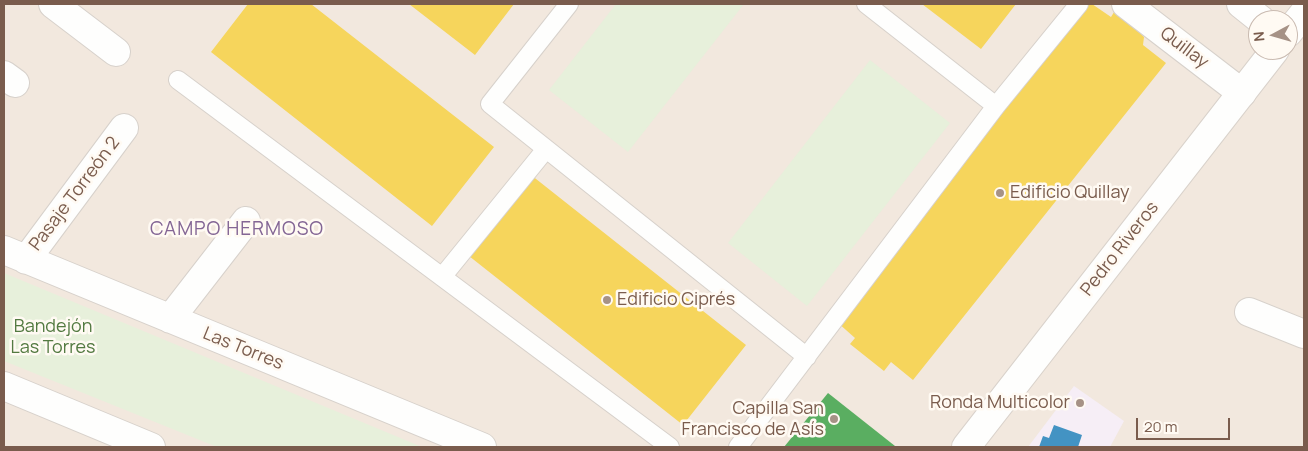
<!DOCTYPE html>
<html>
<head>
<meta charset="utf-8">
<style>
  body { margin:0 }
  #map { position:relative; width:1308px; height:451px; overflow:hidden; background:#f9f5f0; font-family:Manrope,sans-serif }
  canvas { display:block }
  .frame { position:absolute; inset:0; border:5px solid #7a5c4d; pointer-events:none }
  .north { position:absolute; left:1248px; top:10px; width:50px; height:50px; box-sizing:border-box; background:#fffaf3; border:1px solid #cabbb1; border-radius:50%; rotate:264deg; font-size:14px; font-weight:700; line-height:20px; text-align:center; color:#7a5c4d }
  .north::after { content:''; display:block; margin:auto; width:18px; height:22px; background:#a69286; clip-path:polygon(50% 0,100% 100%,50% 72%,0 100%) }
  .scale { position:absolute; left:1136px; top:418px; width:94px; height:22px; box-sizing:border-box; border:2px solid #7a5c4d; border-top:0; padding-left:6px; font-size:15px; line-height:18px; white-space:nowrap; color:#7a5c4d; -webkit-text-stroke:4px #fffaf3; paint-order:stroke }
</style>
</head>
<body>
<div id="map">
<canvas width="1308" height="451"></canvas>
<div class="frame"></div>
<div class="north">N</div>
<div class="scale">20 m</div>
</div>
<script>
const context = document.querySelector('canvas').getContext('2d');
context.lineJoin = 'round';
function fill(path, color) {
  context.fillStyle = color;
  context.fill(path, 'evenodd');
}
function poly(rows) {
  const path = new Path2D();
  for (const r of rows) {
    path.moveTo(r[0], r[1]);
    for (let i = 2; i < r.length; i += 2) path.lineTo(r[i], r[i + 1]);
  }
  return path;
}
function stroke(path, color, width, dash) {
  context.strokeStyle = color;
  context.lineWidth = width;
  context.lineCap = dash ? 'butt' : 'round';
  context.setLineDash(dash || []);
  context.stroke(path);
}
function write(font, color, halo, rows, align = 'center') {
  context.font = font + ' Manrope,sans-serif';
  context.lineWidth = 5;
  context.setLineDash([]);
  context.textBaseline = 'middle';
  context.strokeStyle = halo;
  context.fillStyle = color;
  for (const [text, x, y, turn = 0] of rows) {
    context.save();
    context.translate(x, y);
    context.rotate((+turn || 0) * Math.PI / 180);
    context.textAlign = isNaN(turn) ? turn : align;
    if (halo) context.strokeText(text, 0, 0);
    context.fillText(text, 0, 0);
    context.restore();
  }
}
const residential = poly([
  [4,4,1304,4,1304,447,4,447],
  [1258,20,1288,20,1288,50,1258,50]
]);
const education = poly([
  [1074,386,1124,421,1110,447,1028,447]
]);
const green = poly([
  [616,4,744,4,628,152,549,90],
  [870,60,950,123,807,306,728,243],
  [4,273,422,447,217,447,4,361]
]);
const homes = poly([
  [248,4,311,4,494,147,432,226,211,52],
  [409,4,514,4,475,55],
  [922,4,1016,4,981,49],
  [1084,4,1092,4,1111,17,1116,9,1130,21,1144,37,1143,45,1166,63,913,380,891,362,884,371,850,344,855,338,837,322],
  [531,175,746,345,683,425,469,256]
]);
const schools = poly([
  [1054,425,1082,435,1078,447,1039,447,1043,436,1049,438]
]);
const public = poly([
  [828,393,895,446,894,447,784,447]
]);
const lane = poly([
  [569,4,490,104,807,357],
  [866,4,996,106],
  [178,80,670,447],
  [442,277,546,149],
  [738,447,996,106,1079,4]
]);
const street = poly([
  [53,4,116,52],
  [1126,4,1242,93],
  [1241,4,1261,20],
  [4,75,15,83],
  [4,250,482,447],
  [26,260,124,128],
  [1249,312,1304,334],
  [170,319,246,221],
  [4,386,151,447]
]);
const secondary = poly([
  [1288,33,1304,13],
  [966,447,1275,50]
]);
const markers = [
  [1000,193,5,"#a69286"],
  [607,300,5,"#a69286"],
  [1080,403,5,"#a69286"],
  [834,419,5,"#a69286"]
];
const streetNames = [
  ["Quillay",1184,48,37],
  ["Pasaje Torreón 2",75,194,-53],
  ["Pedro Riveros",1120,249,-52],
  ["Las Torres",243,349,22]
];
const poiNames = [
  ["Edificio Quillay",1010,193],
  ["Edificio Ciprés",617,300],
  ["Ronda Multicolor",1070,403,"right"],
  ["Capilla San",824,409,"right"],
  ["Francisco de Asís",824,430,"right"]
];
const parkNames = [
  ["Bandejón",53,327],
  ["Las Torres",53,348]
];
const neighbourhoodNames = [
  ["CAMPO HERMOSO",237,230]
];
fill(residential, '#f2e8de');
fill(education, '#f6eef6');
fill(green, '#e7f0db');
fill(homes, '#f6d55c');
fill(schools, '#4393c3');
fill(public, '#5aae61');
stroke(lane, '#d7d1cb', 20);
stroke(street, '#d7d1cb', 30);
stroke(secondary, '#d9d2cb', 30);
stroke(lane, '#fefefd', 18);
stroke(street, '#fefefd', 28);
stroke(secondary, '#fefefd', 28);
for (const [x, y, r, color] of markers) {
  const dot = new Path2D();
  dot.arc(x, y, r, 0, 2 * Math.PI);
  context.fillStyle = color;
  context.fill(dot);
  stroke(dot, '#fffaf3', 2);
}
write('18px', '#7a5c4d', '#fffaf3', streetNames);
write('18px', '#7a5c4d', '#fffaf3', poiNames, 'left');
write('18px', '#537a41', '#fffaf3', parkNames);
context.letterSpacing = '1px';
write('19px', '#846695', '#fffaf3', neighbourhoodNames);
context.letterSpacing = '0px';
</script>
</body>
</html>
